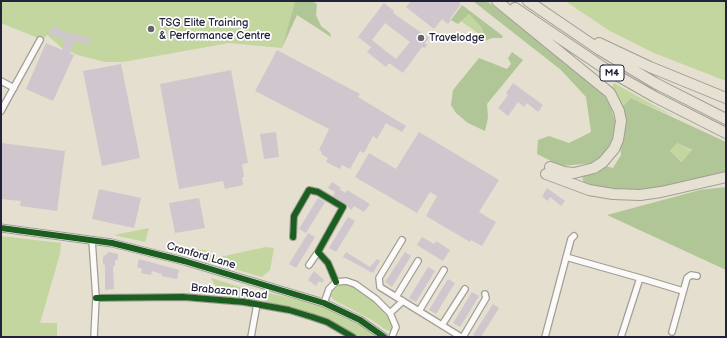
<!DOCTYPE html>
<html>
<head>
<meta charset="utf-8">
<style>
  body { margin:0 }
  #map { position:relative; width:727px; height:338px; overflow:hidden; background:#e4dfce; font-family:"Balsamiq Sans",sans-serif }
  canvas { display:block }
  .frame { position:absolute; inset:0; border:2px solid #22223b; pointer-events:none }
</style>
</head>
<body>
<div id="map">
<canvas width="727" height="338"></canvas>
<div class="frame"></div>
</div>
<script>
const context = document.querySelector('canvas').getContext('2d');
context.lineJoin = 'round';
function fill(path, color) {
  context.fillStyle = color;
  context.fill(path, 'evenodd');
}
function poly(rows) {
  const path = new Path2D();
  for (const r of rows) {
    path.moveTo(r[0], r[1]);
    for (let i = 2; i < r.length; i += 2) path.lineTo(r[i], r[i + 1]);
  }
  return path;
}
function stroke(path, color, width, dash) {
  context.strokeStyle = color;
  context.lineWidth = width;
  context.lineCap = dash ? 'butt' : 'round';
  context.setLineDash(dash || []);
  context.stroke(path);
}
function write(font, color, halo, rows, align = 'center') {
  context.font = font + ' "Balsamiq Sans",sans-serif';
  context.lineWidth = 3.5;
  context.setLineDash([]);
  context.textBaseline = 'middle';
  context.strokeStyle = halo;
  context.fillStyle = color;
  for (const [text, x, y, turn = 0] of rows) {
    context.save();
    context.translate(x, y);
    context.rotate((+turn || 0) * Math.PI / 180);
    context.textAlign = isNaN(turn) ? turn : align;
    if (halo) context.strokeText(text, 0, 0);
    context.fillText(text, 0, 0);
    context.restore();
  }
}
const green = poly([
  [1,1,295,1,282,48,229,43,123,62,105,62,78,55,62,48,47,35,43,40,1,23],
  [565,1,726,1,726,81,654,53,610,31],
  [469,14,481,27,484,34,483,37,461,21],
  [614,83,673,116,631,98,622,107,618,97,611,89],
  [677,143,692,151,683,162,670,151],
  [149,228,145,242,114,235],
  [1,236,61,243,60,254,40,323,57,323,57,337,1,337],
  [168,246,210,251,211,255,215,254,215,258,266,247,274,248,270,270,262,277,168,250],
  [211,278,253,291,252,299,217,296,216,287],
  [342,283,350,284,368,295,380,307,393,324,392,332,386,330,372,320,334,300,331,296,331,292],
  [265,292,324,306,352,320,378,337,357,337,350,331,328,319,290,307,265,302]
]);
const forest = poly([
  [295,1,312,1,317,4,316,15,321,26,330,33,331,37,297,15,282,48],
  [473,1,487,1,583,76,609,101,615,121,614,137,605,152,595,163,561,166,537,154,538,140,549,136,569,143,591,132,586,97,561,70],
  [462,5,503,36,502,38,492,38,485,41,482,39,484,34,481,27,469,14,458,24,451,20],
  [512,52,523,60,487,104,488,118,485,131,468,123,456,113,451,105,453,90,479,58,507,69,511,64,508,58],
  [631,98,726,142,726,174,650,191,615,191,584,185,582,175,605,166,613,168,621,155,620,145,625,130,622,107],
  [677,143,692,150,682,162,670,151],
  [726,187,726,270,607,215,700,190]
]);
const building = poly([
  [411,1,457,1,461,4,450,19,451,20,448,24,442,19,434,29,406,7],
  [384,3,394,11,393,13,429,38,425,43,427,45,425,48,422,47,403,73,389,63,386,67,367,52,371,47,358,37],
  [385,23,410,42,396,59,372,40],
  [52,26,72,35,73,33,91,39,89,45,75,40,70,53,74,55,53,101,26,89,46,43,62,50,65,40,49,34],
  [277,50,360,94,358,97,406,126,402,132,386,123,377,139,373,136,364,153,360,151,350,169,342,165,340,169,326,162,328,158,321,154,322,152,319,150,329,129,255,91],
  [121,64,140,158,102,166,83,71],
  [231,70,248,163,242,164,244,177,242,177,243,185,225,189,223,181,179,189,160,84],
  [513,83,543,105,538,112,527,103,524,107,518,102,508,116,498,108,508,95,506,93],
  [276,132,279,157,264,159,260,134],
  [419,132,499,180,479,212,496,222,482,246,471,240,470,242,426,216,437,196,430,192,417,213,355,177,369,153,396,169],
  [1,143,65,151,57,211,20,206,21,201,1,199],
  [332,182,341,188,340,190,346,193,347,190,370,204,364,212,354,206,351,210,345,203,333,196,335,192,328,188],
  [547,188,565,201,561,206,550,197,548,201,542,197],
  [99,189,141,198,134,228,92,219],
  [199,198,205,228,175,233,169,203],
  [318,198,325,202,306,233,299,229],
  [348,217,355,221,336,252,329,248],
  [308,233,315,237,296,268,289,264],
  [422,237,434,244,436,241,450,250,443,261,417,245],
  [109,252,118,254,118,259,115,261,115,266,113,266,114,289,105,290,105,265,103,264,103,257],
  [346,252,370,267,377,259,380,261,373,273,343,257],
  [405,252,411,256,392,287,385,282],
  [139,259,179,270,177,279,161,276,162,274,152,271,151,275,141,273,142,269,137,267],
  [428,267,435,271,416,302,409,298],
  [314,271,324,280,322,283,319,281,316,286,308,280],
  [448,279,455,283,436,314,429,310],
  [472,292,479,296,460,327,453,323],
  [493,304,499,308,481,337,476,337,473,335]
]);
const minor = poly([
  [1,81,14,88],
  [1,111,40,40],
  [293,237,294,216,309,190,318,192,343,207,318,252,328,263,336,282],
  [92,240,96,298,94,337],
  [402,240,379,278,380,287,461,337],
  [566,257,640,278],
  [309,265,318,252],
  [396,297,418,261],
  [96,298,183,297,244,302,289,310,312,317,327,322,353,337],
  [324,303,329,289,336,282,346,281,355,284,376,299,390,313,396,327,392,337],
  [419,311,444,270],
  [390,313,403,301],
  [442,325,465,289],
  [672,332,687,278,691,275,697,276],
  [251,337,257,304],
  [463,337,486,298,485,294],
  [545,337,571,239,574,236],
  [621,337,640,278,683,291]
]);
const tertiary = poly([
  [1,228,112,243,184,261,324,303,360,320,384,337]
]);
const motorway = poly([
  [497,1,599,84,610,93,619,111,621,121,618,140,614,149,603,162,594,168,574,173,564,172,550,167],
  [528,1,600,50,655,83,726,119],
  [515,8,604,68,655,97,726,133],
  [599,43,650,67,726,98],
  [546,174,589,190,613,194,640,195,661,192,726,177]
]);
const cycleway = poly([
  [1,228,112,243,184,261,324,303,360,320,384,337],
  [293,237,294,216,309,190,318,192,343,207,318,252,328,263,336,282],
  [96,298,183,297,244,302,289,310,312,317,327,322,353,337]
]);
const markers = [
  [151,29,4,"#66646e"],
  [421,38,4,"#66646e"]
];
const shields = [
  [612,73,24]
];
const shieldNames = [
  ["M4",612,73]
];
const poiNames = [
  ["TSG Elite Training",159,23],
  ["& Performance Centre",159,36],
  ["Travelodge",429,38]
];
const streetNames = [
  ["Cranford Lane",201,256,16],
  ["Brabazon Road",229,292,6]
];
fill(green, '#c4d69f');
fill(forest, '#b1c696');
fill(building, '#cfc7cd');
stroke(minor, '#a09e96', 8);
stroke(tertiary, '#a09e96', 9);
stroke(motorway, '#a09e96', 12);
stroke(minor, '#fbfaf8', 5.5);
stroke(tertiary, '#fbfaf8', 7);
stroke(motorway, '#e6e1d3', 10);
stroke(cycleway, '#1b5e20', 6);
for (const [x, y, r, color] of markers) {
  const dot = new Path2D();
  dot.arc(x, y, r, 0, 2 * Math.PI);
  context.fillStyle = color;
  context.fill(dot);
  stroke(dot, '#fff', 1.5);
}
for (const [x, y, w] of shields) {
  const box = new Path2D();
  box.roundRect(x - w / 2, y - 8, w, 16, 3);
  context.fillStyle = '#fff';
  context.fill(box);
  stroke(box, '#22223b', 1);
}
write('bold 10px', '#22223b', null, shieldNames);
write('11px', '#22223b', '#fff', poiNames, 'left');
write('11px', '#22223b', '#fff', streetNames);
</script>
</body>
</html>
